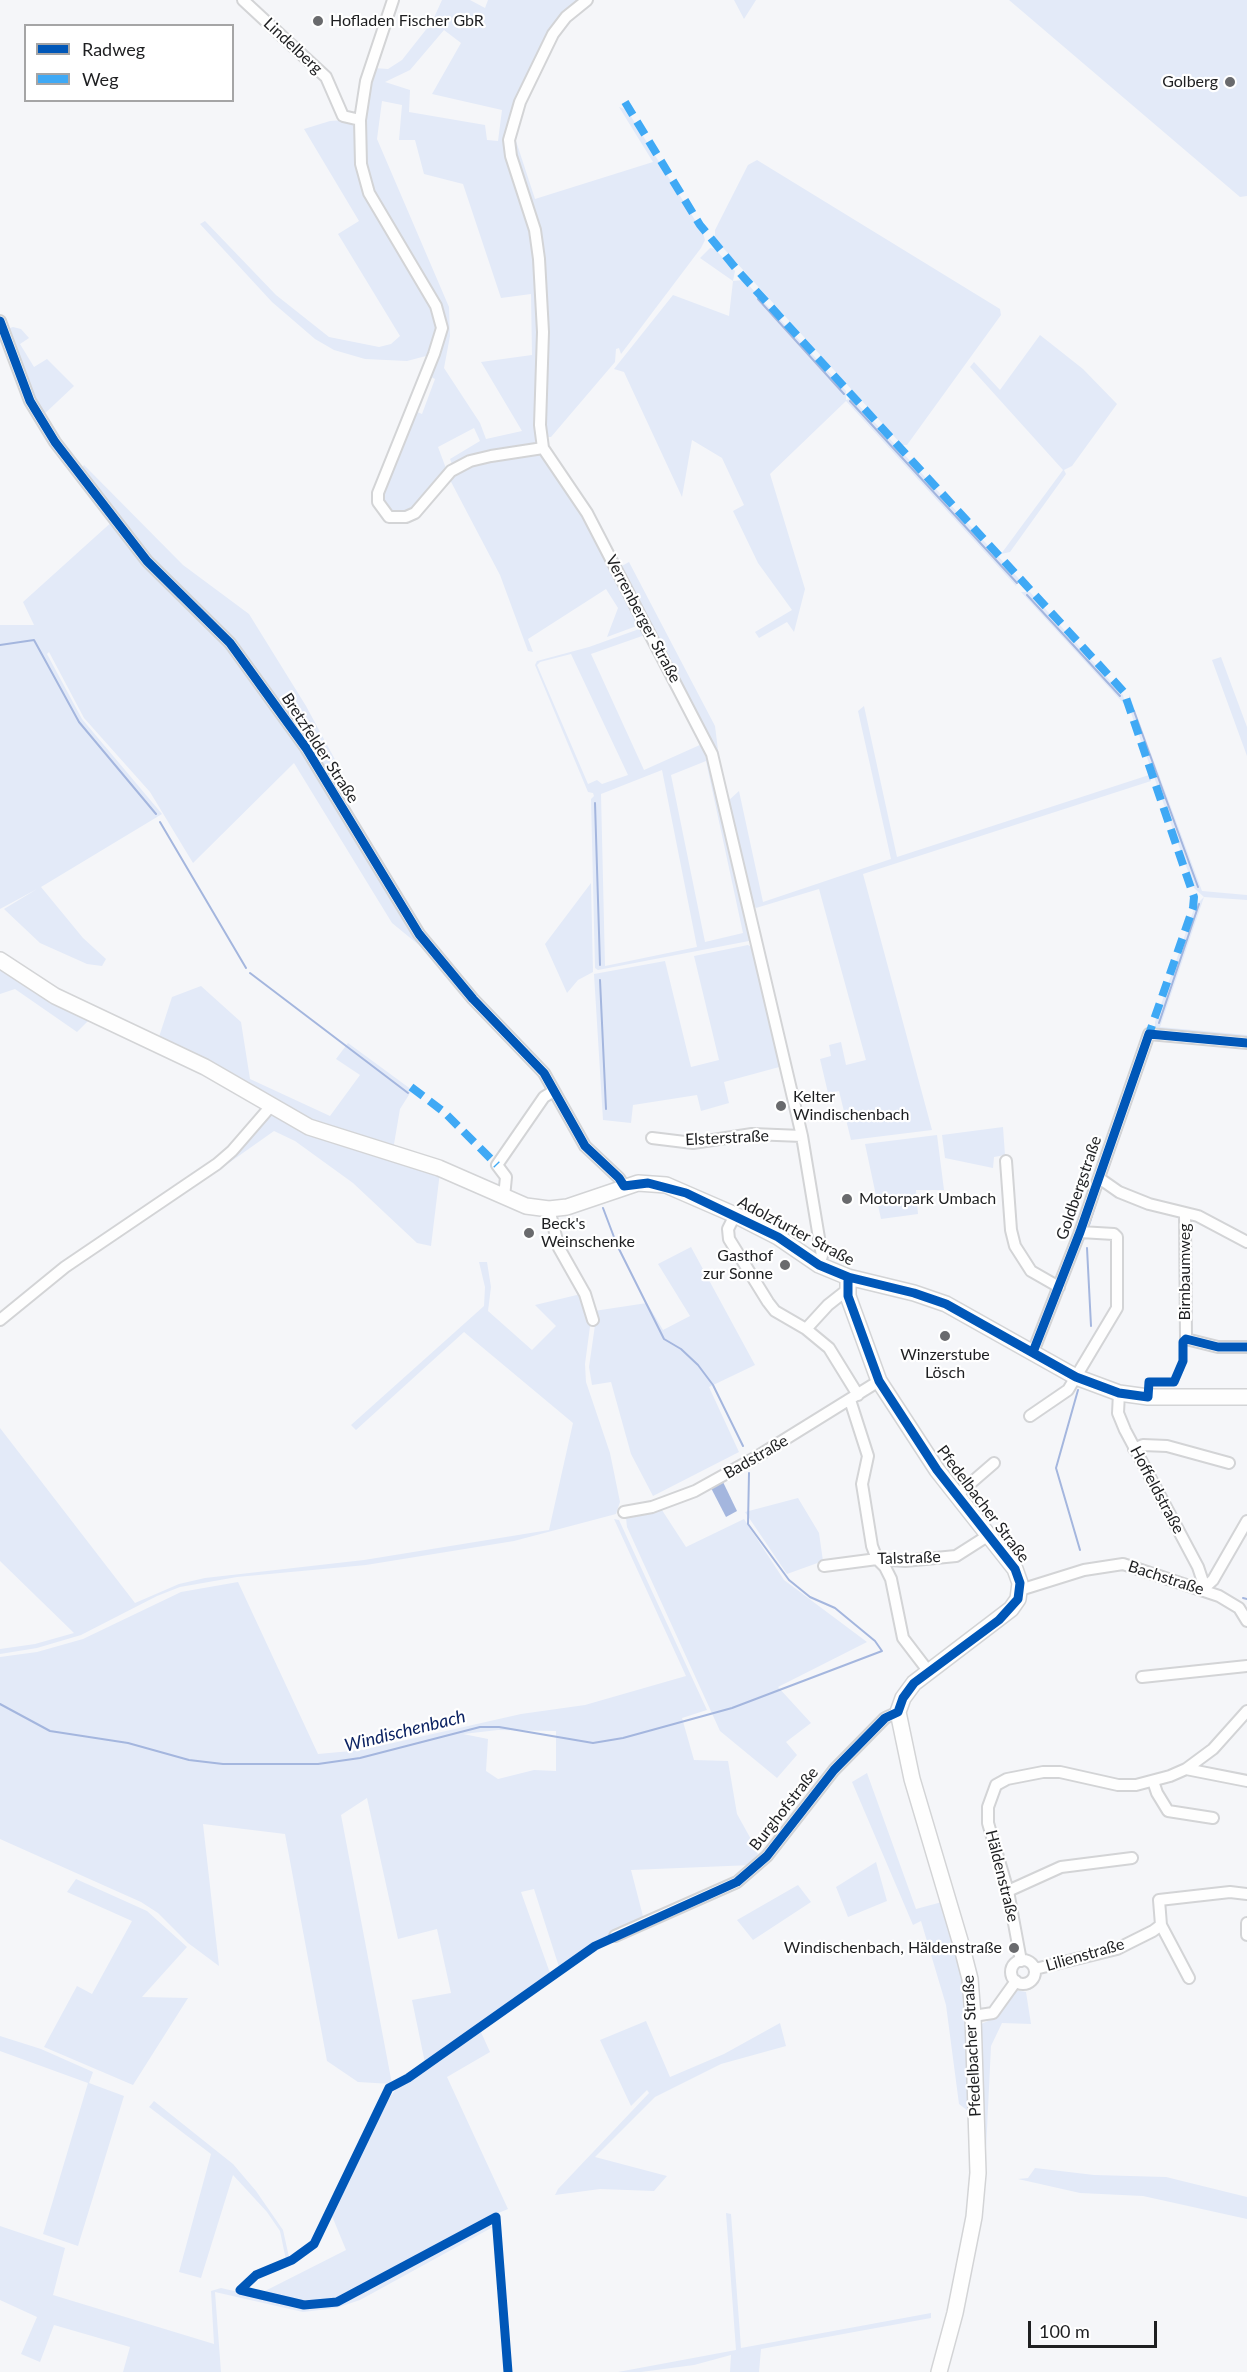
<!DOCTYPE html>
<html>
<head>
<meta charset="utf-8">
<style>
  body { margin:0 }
  #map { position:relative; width:1247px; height:2372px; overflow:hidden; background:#f5f6f9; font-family:Lato,sans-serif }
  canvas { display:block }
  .legend { position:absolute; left:24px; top:24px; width:210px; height:78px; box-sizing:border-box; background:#fff; border:2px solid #a5a5a6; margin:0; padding:8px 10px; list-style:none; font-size:18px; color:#1e1f21 }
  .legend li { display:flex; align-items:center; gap:12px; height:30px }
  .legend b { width:30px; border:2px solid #a5a5a6 }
  .scale { position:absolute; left:1028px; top:2321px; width:129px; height:27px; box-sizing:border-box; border:3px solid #1e1f21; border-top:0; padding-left:8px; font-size:18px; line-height:21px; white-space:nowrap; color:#1e1f21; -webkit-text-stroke:4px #fff; paint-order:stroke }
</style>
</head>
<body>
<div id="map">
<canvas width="1247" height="2372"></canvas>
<ul class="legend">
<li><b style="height:8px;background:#0057b8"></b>Radweg</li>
<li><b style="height:8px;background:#3fa9f5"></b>Weg</li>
</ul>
<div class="scale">100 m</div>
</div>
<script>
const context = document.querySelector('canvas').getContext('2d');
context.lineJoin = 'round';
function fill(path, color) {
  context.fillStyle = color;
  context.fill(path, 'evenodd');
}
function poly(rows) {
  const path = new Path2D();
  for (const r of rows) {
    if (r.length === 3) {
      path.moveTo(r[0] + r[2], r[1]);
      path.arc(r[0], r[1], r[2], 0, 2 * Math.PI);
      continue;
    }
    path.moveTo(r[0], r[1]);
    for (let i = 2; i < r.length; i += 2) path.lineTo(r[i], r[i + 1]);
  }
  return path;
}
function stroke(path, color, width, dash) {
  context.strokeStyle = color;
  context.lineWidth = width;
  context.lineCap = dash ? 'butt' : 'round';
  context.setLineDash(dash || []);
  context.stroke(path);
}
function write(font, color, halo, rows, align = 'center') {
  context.font = font + ' Lato,sans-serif';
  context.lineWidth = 4.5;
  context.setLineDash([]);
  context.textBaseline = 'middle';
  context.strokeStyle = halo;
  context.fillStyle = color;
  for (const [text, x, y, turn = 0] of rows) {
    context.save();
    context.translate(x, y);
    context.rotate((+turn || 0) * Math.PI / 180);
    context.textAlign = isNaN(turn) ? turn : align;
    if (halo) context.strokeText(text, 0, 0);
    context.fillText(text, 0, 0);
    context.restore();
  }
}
const green = poly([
  [442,0,470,0,485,8,488,0,580,0,564,13,506,139,534,242,541,330,538,427,535,443,530,447,453,467,450,459,480,441,474,428,438,447,447,471,410,511,394,514,384,508,382,492,415,411,422,414,435,379,429,376,445,327,380,206,363,164,365,101,374,68,388,69,402,60,432,22],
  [444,30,461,43,432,94,502,110,498,141,487,140,485,125,409,112,410,90,385,82,410,70],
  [382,101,402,105,399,140,415,140,424,174,463,184,501,298,531,294,532,355,481,362,522,431,486,439,480,423,444,368,450,336,449,307,377,139],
  [734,0,756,0,744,19],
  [1009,0,1247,0,1247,196,1240,197],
  [619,107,627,110,703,233,705,240,701,248,621,354,619,348,616,349,615,362,551,437,544,437,545,298,512,144,516,141,535,199,653,162],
  [344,120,353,124,356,129,358,164,438,319,432,350,426,356,407,361,365,359,334,350,315,339,272,302,200,224,205,221,276,295,329,337,379,347,391,344,400,336,338,234,359,221,304,129,330,121],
  [757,160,1000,309,1001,315,907,445,902,445,715,239,715,230,748,165],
  [710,248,715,249,735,271,733,281,744,280,846,391,846,400,852,398,1019,579,1016,586,846,401,770,474,805,589,794,632,787,622,759,638,755,632,792,610,758,563,733,511,744,505,722,458,692,440,682,497,624,372,614,369,673,295,729,316,733,281,700,258],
  [13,327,21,329,29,338,20,344,34,367,47,359,74,386,40,418,7,339,0,343,0,331],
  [1040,335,1083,369,1117,404,1072,466,1064,470,1066,474,1010,552,1001,554,1063,470,970,367,974,362,1000,390],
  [540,453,584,515,642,624,607,637,618,608,606,589,528,639,533,652,528,651,500,575,449,478,473,463],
  [84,465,183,565,249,614,306,706,345,778,335,794,442,964,392,923,294,763,193,863,150,792,84,718,49,652,47,654,82,719,162,814,41,887,83,938,106,959,102,966,87,964,40,943,4,909,37,889,0,909,0,625,34,625,23,602,115,519,78,472],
  [629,562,715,726,719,758,727,791,620,567],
  [1021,592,1030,592,1123,695,1125,705],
  [642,628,710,757,752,938,749,941,598,970,595,968,591,799,594,796,593,793,588,792,535,665,537,661,589,647],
  [645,635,702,744,644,770,591,654],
  [571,654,628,775,602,784,597,780,588,784,537,665,540,662],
  [706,761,743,933,705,942,671,775],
  [662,770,697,947,605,966,601,794],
  [1221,657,1247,727,1247,756,1212,660],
  [1129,694,1202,891,1247,895,1247,900,1204,897,1160,1027,1247,1035,1247,1040,1160,1031,1155,1027,1155,1022,1195,906,1204,897,1194,888,1131,713],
  [864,706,897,857,1149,775,1151,781,863,874,932,1130,851,1140,839,1091,828,1093,820,1059,831,1056,829,1045,841,1042,846,1065,866,1060,819,889,756,908,750,901,728,801,739,791,763,902,891,859,858,711],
  [591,883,593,972,578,980,567,993,545,944],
  [748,945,755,949,783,1066,724,1082,729,1103,701,1111,697,1095,633,1105,631,1123,603,1120,594,974,665,961,691,1067,719,1060,694,956],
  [0,960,93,1016,77,1032,15,989,0,994],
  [201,986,241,1022,250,1079,330,1116,360,1075,336,1059,348,1043,412,1090,400,1109,393,1150,310,1122,158,1040,172,997],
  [278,1115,440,1172,431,1246,417,1243,353,1183,295,1141,274,1131,216,1172,135,1222,217,1166,269,1116],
  [1003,1127,1005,1155,994,1157,993,1168,945,1158,942,1135],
  [937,1135,944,1190,916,1190,918,1214,881,1219,865,1144],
  [691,1247,755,1365,709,1387,739,1452,653,1496,631,1454,611,1382,592,1385,589,1367,595,1325,594,1311,647,1303,663,1330,690,1316,658,1264],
  [479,1262,487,1262,491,1287,488,1311,532,1350,556,1326,535,1305,581,1294,591,1319,585,1364,586,1382,610,1453,620,1502,616,1514,514,1541,366,1565,237,1577,180,1587,157,1596,81,1635,37,1648,0,1654,0,1649,35,1644,74,1633,0,1561,0,1428,135,1603,179,1584,205,1578,364,1560,549,1530,573,1423,464,1332,356,1430,351,1425,484,1306,485,1287],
  [798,1498,819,1533,823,1561,787,1574,745,1512],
  [660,1507,686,1547,744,1519,784,1580,867,1642,778,1687,811,1723,786,1742,797,1755,777,1778,720,1731,627,1527,626,1518,629,1513],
  [614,1519,619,1520,707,1710,682,1718,694,1760,728,1761,737,1814,757,1850,758,1857,752,1865,631,1870,644,1920,593,1944,559,1967,534,1889,521,1892,550,1973,425,2063,412,2000,451,1993,437,1929,398,1939,367,1798,341,1815,392,2084,358,2082,327,2061,285,1834,203,1824,219,1966,188,1943,158,1913,141,1902,0,1839,0,1657,37,1652,83,1639,181,1592,238,1582,318,1754,362,1750,521,1714,585,1705,686,1676],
  [498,1730,556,1731,556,1771,534,1770,498,1779,486,1771,488,1739,463,1734],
  [867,1773,916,1909,942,1902,962,1976,972,2114,959,2104,946,2005,921,1921,913,1925,852,1782],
  [876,1862,887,1901,848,1917,836,1887],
  [76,1879,147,1911,187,1947,142,1997,188,1998,133,2085,44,2047,77,1986,92,1994,132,1921,67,1892],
  [798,1885,811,1902,753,1940,737,1920],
  [1015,1990,1026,1992,1031,2024,1002,2023,991,2046,985,2171,978,2030,981,2024,995,2018],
  [646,2021,670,2077,724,2054,780,2023,786,2046,721,2064,655,2097,595,2157,667,2176,654,2191,600,2189,555,2195,558,2189,649,2093,647,2090,631,2106,600,2040],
  [480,2030,490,2052,447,2077,508,2209,484,2219,352,2293,336,2300,306,2303,261,2293,346,2250,332,2216,387,2101,397,2088],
  [0,2036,41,2049,93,2072,89,2083,124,2096,78,2246,43,2234,88,2083,0,2051],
  [154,2101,233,2164,256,2191,283,2230,289,2257,286,2260,280,2231,267,2212,233,2175,201,2278,179,2272,211,2154,149,2107],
  [1035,2168,1094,2175,1166,2177,1247,2197,1247,2219,1143,2196,1080,2193,1018,2179,1028,2178],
  [726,2213,731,2214,741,2348,931,2313,931,2318,761,2349,759,2372,730,2372,731,2355,694,2365,641,2372,618,2372,736,2350],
  [486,2223,493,2227,360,2300,336,2308,303,2312,215,2292,221,2372,123,2372,130,2347,54,2325,40,2362,21,2354,37,2317,0,2300,0,2226,65,2248,53,2295,214,2344,211,2291,221,2288,304,2307,338,2304,354,2298]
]);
const water = poly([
  [723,1482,737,1511,726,1517,711,1488]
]);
const stream = poly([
  [758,299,844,394],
  [850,401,1017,583],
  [1027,595,1120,696],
  [0,645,34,640,79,722,156,814],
  [1134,711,1198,887],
  [595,803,600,965],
  [160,822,246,968],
  [250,973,408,1093],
  [600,980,606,1109],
  [1159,1023,1199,904],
  [1105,1177,1152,1042],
  [603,1208,617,1245,664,1339,681,1349,698,1365,713,1385,743,1446],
  [1089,1225,1098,1197],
  [1087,1248,1091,1326],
  [1078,1390,1056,1468,1080,1550],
  [1243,1598,1247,1599],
  [0,1704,50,1731,128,1743,189,1760,223,1764,318,1764,360,1758,480,1727,499,1727,593,1743,623,1738,732,1708,882,1651,875,1641,835,1608,810,1597,789,1580,748,1524,749,1473]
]);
const street = poly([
  [243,0,326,77,343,116,360,120],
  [393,0,366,81,360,120,361,164,369,193,436,306,442,328,434,354,378,493,378,502,389,517,406,517,415,513,451,471,470,461,491,456,543,448],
  [587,0,566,17,553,34,520,102,509,140,511,156,535,230,539,259,543,332,540,425,543,448,587,513,712,754,802,1136,822,1256,819,1265],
  [0,321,30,401,55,442,147,561,230,643,306,748,419,934,473,999,544,1073,585,1146,619,1178,624,1186],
  [652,1138,693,1143,752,1134,802,1136],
  [1006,1161,1011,1230,1015,1246,1031,1271,1059,1287],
  [1099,1178,1119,1192,1149,1204,1198,1216,1247,1242],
  [504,1197,506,1177,497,1165,544,1097,554,1091],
  [549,1209,559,1248,585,1294,593,1320],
  [735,1215,728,1229,729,1239,768,1302,775,1311,806,1329,829,1348,858,1395],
  [1185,1215,1186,1339,1218,1347,1247,1347],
  [0,1320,65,1267,217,1164,232,1151,271,1106],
  [806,1329,828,1305,847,1290],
  [1033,1352,1080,1232,1149,1034,1247,1043],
  [1119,1393,1118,1413,1125,1430,1198,1567,1204,1585],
  [850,1400,868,1456,862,1484,872,1546,877,1559,885,1567,891,1579,903,1638,929,1672],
  [1030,1416,1068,1390,1117,1308,1117,1237,1114,1234,1080,1232],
  [1134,1449,1143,1445,1167,1446,1229,1463],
  [957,1495,994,1463],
  [624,1512,652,1507,695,1491,758,1456,879,1381],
  [824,1566,877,1559,905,1561,956,1556,989,1535],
  [1203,1589,1213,1580,1247,1521],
  [1020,1590,1084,1570,1123,1564,1219,1596,1239,1608,1247,1621],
  [1142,1677,1247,1666],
  [1186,1769,1247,1781],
  [1153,1781,1157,1793,1168,1811,1213,1818],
  [1008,1891,1061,1867,1132,1858],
  [1247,1923,1247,1935],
  [1161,1925,1189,1978],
  [615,1936,737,1882,767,1856,834,1770,885,1718,898,1712],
  [1023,1972,12],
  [1021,1961,1008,1891,988,1823,988,1807,996,1785,1007,1779,1043,1772,1060,1772,1118,1785,1136,1785,1170,1776,1186,1769,1213,1749,1247,1711],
  [1035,1969,1117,1949,1153,1931,1161,1925,1159,1900,1230,1892,1247,1894],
  [973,2016,993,2013,1016,1981]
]);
const secondary = poly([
  [0,960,55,996,205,1067,309,1127,439,1168,526,1206,549,1209,567,1207,638,1183,666,1185,735,1215,778,1237,819,1265,848,1277,914,1293,946,1304,1076,1377,1119,1393,1148,1397,1247,1397],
  [848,1277,848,1296,879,1381,937,1470,1015,1569,1020,1583,1018,1599,1011,1609,914,1683,903,1698,898,1712,912,1779,961,1944,970,1979,973,2016,978,2173,974,2217,955,2313,939,2372]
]);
const quiet = poly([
  [625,102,700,225,738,271,1124,692,1194,897,1193,908,1149,1034],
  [411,1087,444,1112,497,1165]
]);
const cycleway = poly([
  [0,321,30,401,55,442,147,561,230,643,306,748,419,934,473,999,544,1073,585,1146,619,1178,624,1186,648,1183,686,1193,778,1237,819,1265,848,1277,914,1293,946,1304,1076,1377,1119,1393,1148,1397,1149,1382,1174,1382,1183,1361,1183,1342,1186,1339,1218,1347,1247,1347],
  [1033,1352,1080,1232,1149,1034,1247,1043],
  [240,2290,256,2275,292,2260,314,2244,389,2088,408,2078,595,1946,737,1882,767,1856,834,1770,885,1718,898,1712,903,1698,914,1683,999,1620,1018,1599,1020,1583,1015,1569,937,1470,879,1381,848,1296,848,1277],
  [240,2290,304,2305,337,2302,496,2217,508,2372]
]);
const markers = [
  [318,21,6,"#696a6d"],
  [1230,82,6,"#696a6d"],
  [781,1106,6,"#696a6d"],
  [847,1199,6,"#696a6d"],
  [529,1233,6,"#696a6d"],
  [785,1265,6,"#696a6d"],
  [945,1336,6,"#696a6d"],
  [1014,1948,6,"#696a6d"]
];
const poiNames = [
  ["Hofladen Fischer GbR",330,21],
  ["Golberg",1218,82,"right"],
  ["Kelter",793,1097],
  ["Windischenbach",793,1115],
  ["Motorpark Umbach",859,1199],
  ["Beck's",541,1224],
  ["Weinschenke",541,1242],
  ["Gasthof",773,1256,"right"],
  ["zur Sonne",773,1274,"right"],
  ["Winzerstube",945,1355,"center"],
  ["Lösch",945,1373,"center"],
  ["Windischenbach, Häldenstraße",1002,1948,"right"]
];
const streetNames = [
  ["Lindelberg",293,46,43],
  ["Verrenberger Straße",643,619,62],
  ["Bretzfelder Straße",320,748,57],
  ["Elsterstraße",727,1138,-3],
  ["Goldbergstraße",1079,1188,-71],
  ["Adolzfurter Straße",796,1231,28],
  ["Birnbaumweg",1185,1272,-90],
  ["Badstraße",756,1457,-30],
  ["Hoffeldstraße",1157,1490,62],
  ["Pfedelbacher Straße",983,1504,53],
  ["Talstraße",909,1558,-2],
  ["Bachstraße",1166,1578,18],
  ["Burghofstraße",784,1809,-52],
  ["Häldenstraße",1002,1876,76],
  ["Lilienstraße",1085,1955,-16],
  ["Pfedelbacher Straße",972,2046,-93]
];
const waterNames = [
  ["Windischenbach",405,1731,-14]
];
fill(green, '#e3eaf8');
fill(water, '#a4b6de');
stroke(stream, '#a4b6de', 2);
stroke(street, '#d3d4d6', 14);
stroke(secondary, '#d3d4d6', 18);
stroke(street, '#fefefe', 10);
stroke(secondary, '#fefefe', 15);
stroke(quiet, '#3fa9f5', 8, [15, 8]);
stroke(cycleway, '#0057b8', 9);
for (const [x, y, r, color] of markers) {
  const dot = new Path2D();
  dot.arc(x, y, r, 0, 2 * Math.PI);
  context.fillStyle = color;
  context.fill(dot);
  stroke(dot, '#fff', 2);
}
write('16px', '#1e1f21', '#fff', poiNames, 'left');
write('16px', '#1e1f21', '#fff', streetNames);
write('italic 18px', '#0c2363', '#fff', waterNames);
</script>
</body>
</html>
